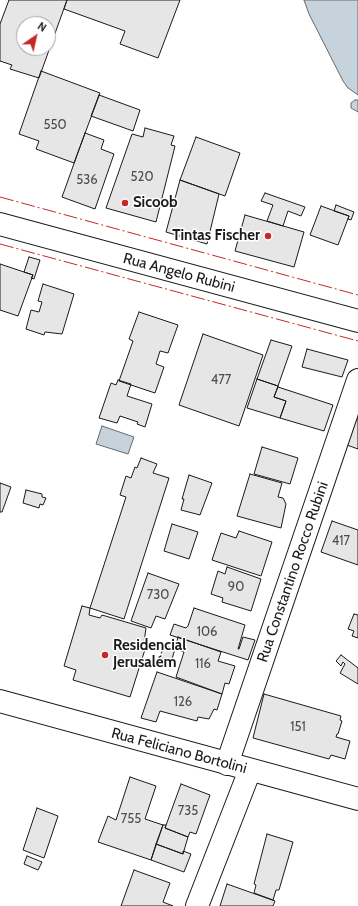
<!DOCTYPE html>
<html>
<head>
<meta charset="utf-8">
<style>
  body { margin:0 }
  #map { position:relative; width:358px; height:906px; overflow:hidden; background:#fff; font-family:Cabin,sans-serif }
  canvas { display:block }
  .north { position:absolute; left:16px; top:16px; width:40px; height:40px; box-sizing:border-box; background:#fff; border:1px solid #a3a3a3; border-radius:50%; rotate:34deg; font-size:11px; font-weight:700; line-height:16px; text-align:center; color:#1a1a1a }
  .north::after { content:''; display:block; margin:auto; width:14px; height:18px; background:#c62828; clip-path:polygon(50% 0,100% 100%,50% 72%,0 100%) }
</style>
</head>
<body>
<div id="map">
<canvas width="358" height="906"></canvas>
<div class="north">N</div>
</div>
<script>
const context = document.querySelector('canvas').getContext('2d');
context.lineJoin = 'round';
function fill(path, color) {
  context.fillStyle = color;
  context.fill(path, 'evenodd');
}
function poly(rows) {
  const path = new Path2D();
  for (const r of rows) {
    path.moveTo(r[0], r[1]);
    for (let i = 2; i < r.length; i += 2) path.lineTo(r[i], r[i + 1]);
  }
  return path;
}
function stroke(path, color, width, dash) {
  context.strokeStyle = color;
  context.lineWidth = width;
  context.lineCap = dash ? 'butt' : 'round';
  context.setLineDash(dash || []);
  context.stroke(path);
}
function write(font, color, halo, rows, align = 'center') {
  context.font = font + ' Cabin,sans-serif';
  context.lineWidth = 3;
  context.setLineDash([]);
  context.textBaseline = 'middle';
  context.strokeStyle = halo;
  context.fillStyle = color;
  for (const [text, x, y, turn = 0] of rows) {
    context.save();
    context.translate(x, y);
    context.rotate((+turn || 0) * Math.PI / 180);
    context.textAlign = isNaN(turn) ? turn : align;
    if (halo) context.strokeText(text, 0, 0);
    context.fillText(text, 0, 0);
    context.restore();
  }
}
const water = poly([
  [304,0,358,0,358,95,348,88,343,81,309,14,304,0],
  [355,100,358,100,358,112,351,108,351,103,355,100],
  [102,426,134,437,128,454,96,444,102,426]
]);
const building = poly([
  [9,0,67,0,39,78,10,69,12,65,0,61,0,24,9,0],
  [24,24,48,24,48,48,24,48,24,24],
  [67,0,180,0,158,58,120,44,125,31,64,9,67,0],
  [41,71,100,93,74,163,36,149,39,141,19,134,41,71],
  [99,95,140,110,133,131,91,116,99,95],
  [145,128,174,136,171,145,175,146,156,222,106,208,132,134,143,137,145,128],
  [85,133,104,140,101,149,114,154,95,209,62,197,85,133],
  [196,137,240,153,225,196,180,180,196,137],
  [180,180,219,194,207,244,166,232,180,180],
  [265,193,305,207,301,216,288,211,283,226,267,221,273,205,261,201,265,193],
  [336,205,354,212,351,220,348,219,349,216,334,211,336,205],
  [321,206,349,216,338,245,310,235,321,206],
  [245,215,304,232,294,267,235,251,245,215],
  [29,257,40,260,34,279,31,278,33,275,24,272,29,257],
  [0,264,33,275,18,316,0,310,0,264],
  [43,284,74,294,62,334,45,332,44,335,26,329,31,310,39,312,42,302,38,301,43,284],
  [139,312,178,325,168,353,160,351,156,364,164,367,155,393,119,381,133,341,129,339,139,312],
  [203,334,263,355,239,426,179,405,203,334],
  [271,340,292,346,278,386,257,379,271,340],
  [307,349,348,360,342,377,302,367,307,349],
  [257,379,278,386,274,397,286,401,280,418,247,408,257,379],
  [118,380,131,384,127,396,152,404,145,427,137,424,138,422,120,416,117,423,99,418,111,383,116,385,118,380],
  [278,387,333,405,324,431,280,418,286,401,274,397,278,387],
  [354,418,358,419,358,449,347,445,354,426,351,426,354,418],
  [262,447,298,458,290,484,254,474,262,447],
  [141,458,157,464,153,473,169,478,124,619,90,608,126,497,120,495,126,476,131,478,135,467,137,468,141,458],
  [250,474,282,483,278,497,283,498,286,504,281,528,237,516,250,474],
  [189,475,212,483,200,515,181,510,184,499,182,499,189,475],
  [0,483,11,487,2,512,0,512,0,483],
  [26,490,42,494,42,497,46,498,43,505,40,504,39,508,23,503,26,490],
  [332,521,358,530,358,565,321,552,332,521],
  [172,524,198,532,189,559,164,551,172,524],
  [239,531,272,542,261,576,212,560,221,533,236,538,239,531],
  [227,567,261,579,251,611,222,602,223,598,211,594,218,571,225,574,227,567],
  [148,573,179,584,165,619,156,616,151,628,131,621,148,573],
  [82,606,90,608,89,615,100,618,102,615,146,628,144,642,147,643,130,697,73,680,76,670,64,666,82,606],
  [194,608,245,625,238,649,239,649,243,637,255,640,248,660,170,635,174,624,186,628,188,626,194,608],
  [354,614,358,615,358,638,352,636,354,631,348,629,354,614],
  [178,637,221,652,218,661,235,666,229,684,225,683,222,694,176,677,184,652,175,649,178,637],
  [164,646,175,649,171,662,160,657,164,646],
  [341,655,358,668,358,684,340,673,345,664,343,662,341,666,336,661,341,655],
  [157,672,222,694,217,710,214,709,209,719,198,717,197,721,160,711,156,722,141,718,157,672],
  [264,694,341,716,340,720,342,721,338,734,337,734,336,737,350,741,345,759,331,755,329,759,253,738,264,694],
  [130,777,156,786,145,819,163,825,151,860,98,842,108,816,116,820,130,777],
  [181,784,210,795,196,834,190,832,188,837,165,828,181,784],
  [37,808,58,816,44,858,23,850,37,808],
  [163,825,166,825,165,828,188,837,183,854,156,844,163,825],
  [267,834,293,842,279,890,276,890,273,900,254,893,256,885,254,884,267,834],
  [156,844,183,854,183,851,191,854,184,872,151,860,156,844],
  [27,856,42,862,38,870,24,864,27,856],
  [134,870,170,883,163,902,173,906,121,906,134,870],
  [227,884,275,901,273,906,220,906,227,884]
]);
const minor = poly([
  [227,764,358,380],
  [197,906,250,770]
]);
const major = poly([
  [0,224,358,321],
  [0,701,358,799]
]);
const power = poly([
  [0,197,358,295],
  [0,244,358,341]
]);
const markers = [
  [125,203,4,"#c62828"],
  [268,236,4,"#c62828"],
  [105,655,4,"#c62828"]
];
const numberNames = [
  ["550",55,125],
  ["520",142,177],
  ["536",87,180],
  ["477",221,380],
  ["417",341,541],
  ["90",236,587],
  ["730",158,595],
  ["106",207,632],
  ["116",203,664],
  ["126",183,702],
  ["151",298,727],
  ["735",188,811],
  ["755",131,819]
];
const poiNames = [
  ["Sicoob",133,203],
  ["Tintas Fischer",260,236,"right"],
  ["Residencial",113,646],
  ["Jerusalém",113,663]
];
const streetNames = [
  ["Rua Angelo Rubini",179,273,15],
  ["Rua Constantino Rocco Rubini",293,572,-71],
  ["Rua Feliciano Bortolini",179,751,15]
];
fill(water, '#c6d2dc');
stroke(water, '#6a6a6a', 1);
fill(building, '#e6e6e6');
stroke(building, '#1a1a1a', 1);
stroke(minor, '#1a1a1a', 24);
stroke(major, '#1a1a1a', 24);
stroke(minor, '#fff', 22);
stroke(major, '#fff', 22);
stroke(power, '#c62828', 1, [14, 3, 2, 3]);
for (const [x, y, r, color] of markers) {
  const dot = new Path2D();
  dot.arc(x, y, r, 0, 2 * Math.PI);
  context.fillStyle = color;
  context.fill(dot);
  stroke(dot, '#fff', 1.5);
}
write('13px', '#4d4d4d', null, numberNames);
write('bold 15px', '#1a1a1a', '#fff', poiNames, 'left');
write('15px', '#1a1a1a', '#fff', streetNames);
</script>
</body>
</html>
